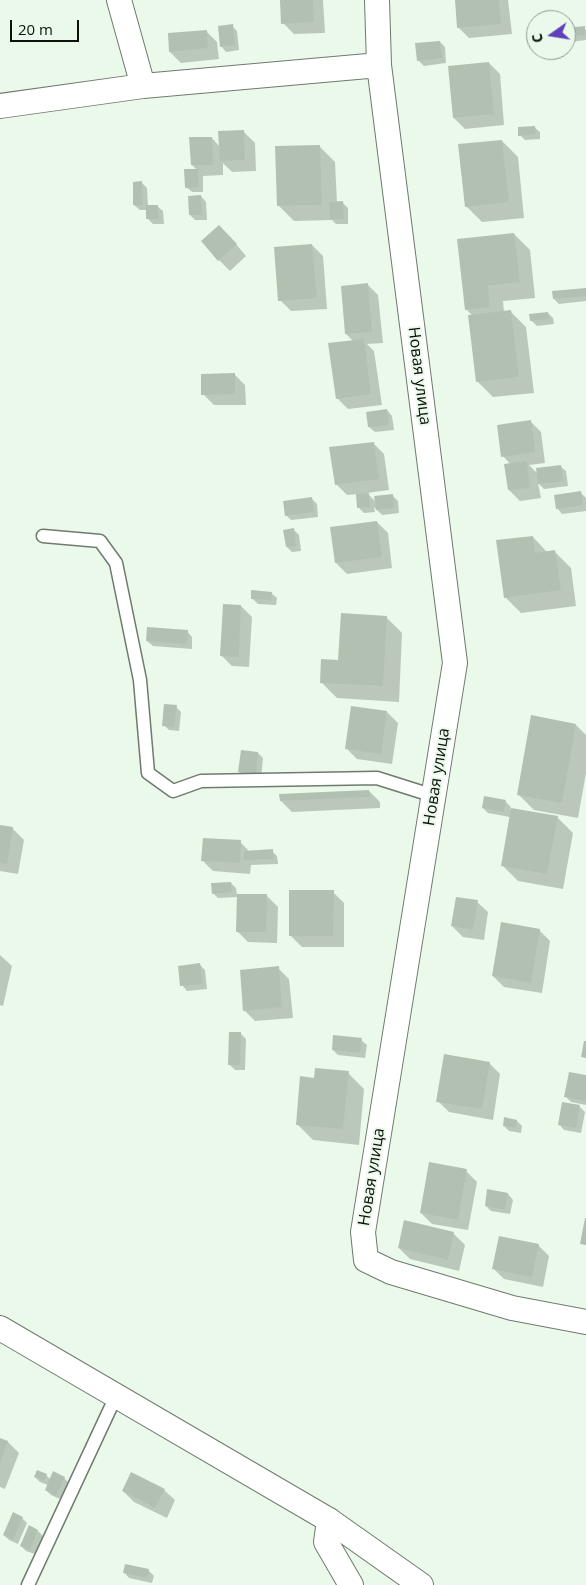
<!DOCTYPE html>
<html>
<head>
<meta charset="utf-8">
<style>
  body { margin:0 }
  #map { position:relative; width:586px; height:1585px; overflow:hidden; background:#eaf9e9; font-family:"Open Sans",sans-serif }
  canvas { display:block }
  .north { position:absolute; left:526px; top:10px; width:50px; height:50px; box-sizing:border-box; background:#eaf9e9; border:1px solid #919c90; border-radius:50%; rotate:257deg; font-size:14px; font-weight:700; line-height:20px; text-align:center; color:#0c110b }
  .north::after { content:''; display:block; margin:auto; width:18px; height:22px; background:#5f42ba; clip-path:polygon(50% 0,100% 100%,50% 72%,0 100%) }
  .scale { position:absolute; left:10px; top:20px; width:69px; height:22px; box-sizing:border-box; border:2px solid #0c110b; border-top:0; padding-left:6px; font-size:15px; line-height:18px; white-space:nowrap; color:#0c110b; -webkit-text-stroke:4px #eaf9e9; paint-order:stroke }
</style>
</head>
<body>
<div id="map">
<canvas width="586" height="1585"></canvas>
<div class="north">С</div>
<div class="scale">20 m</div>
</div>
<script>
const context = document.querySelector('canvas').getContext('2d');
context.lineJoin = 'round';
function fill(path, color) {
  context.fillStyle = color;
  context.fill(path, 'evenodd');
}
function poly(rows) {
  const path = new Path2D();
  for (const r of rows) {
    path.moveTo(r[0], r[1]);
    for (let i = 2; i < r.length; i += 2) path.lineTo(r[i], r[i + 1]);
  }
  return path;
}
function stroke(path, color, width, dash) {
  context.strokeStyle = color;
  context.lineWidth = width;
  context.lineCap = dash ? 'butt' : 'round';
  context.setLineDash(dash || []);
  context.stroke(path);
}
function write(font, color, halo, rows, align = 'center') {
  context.font = font + ' "Open Sans",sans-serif';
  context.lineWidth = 4;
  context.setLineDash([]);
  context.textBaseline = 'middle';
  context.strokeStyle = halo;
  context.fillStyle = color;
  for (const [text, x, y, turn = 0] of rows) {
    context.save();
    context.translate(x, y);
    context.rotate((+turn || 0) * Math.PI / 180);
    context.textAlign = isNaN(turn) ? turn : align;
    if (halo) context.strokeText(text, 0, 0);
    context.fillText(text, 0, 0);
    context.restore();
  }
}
const shadow = poly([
  [281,0,323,0,325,33,294,34,283,23],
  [456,0,508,0,512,34,469,38,458,27],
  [232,26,237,31,239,50,226,52,221,46],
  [584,28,586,30,586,40,570,42,566,38,566,30],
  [206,31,217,42,219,59,181,63,170,52],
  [440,42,445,47,446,63,424,66,418,60],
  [489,63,500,74,504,125,465,129,454,118],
  [534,127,540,132,540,139,525,140,520,135],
  [244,132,255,143,256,171,232,172,223,163,223,175,203,176,203,192,192,192,186,187,197,170,192,165,212,138,220,147],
  [502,141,518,157,524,218,482,222,466,206],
  [319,146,335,162,337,203,343,203,348,208,348,224,336,224,332,220,294,221,278,205],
  [142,183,147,188,148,206,157,206,163,211,164,224,153,224,148,219,147,210,140,210,134,205],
  [201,196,206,202,207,220,195,220,190,215],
  [514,234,530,250,535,298,503,301,504,312,510,311,526,327,534,393,493,397,477,381,472,315,466,309],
  [230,237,246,256,230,271,219,260],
  [312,245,323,256,327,309,291,311,280,300],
  [367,284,378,295,383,343,367,344,374,351,382,405,348,409,337,398,354,342,346,334],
  [586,289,586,301,559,304,554,299],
  [548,313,553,318,554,324,537,326,531,320],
  [234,374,245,385,246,405,214,405,203,394],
  [387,410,392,416,394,430,375,432,369,427],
  [530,421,541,432,545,463,529,465,538,474,560,466,566,471,568,486,544,489,538,483,541,498,520,501,509,490,511,465,503,456],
  [373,443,384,454,389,490,367,493,376,502,392,495,398,501,399,513,382,515,374,507,375,512,364,513,359,508,357,494,347,495,336,484],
  [581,493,586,498,586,511,562,514,557,508],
  [311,498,317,504,318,517,291,520,286,515],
  [377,522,388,533,392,568,347,574,336,563],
  [294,530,299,535,301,551,292,552,287,547,285,531],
  [533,537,548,553,555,552,571,568,576,606,521,613,505,597],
  [271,593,277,598,276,605,258,604,252,598],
  [241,606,252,617,249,667,232,666,221,655],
  [386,617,402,633,399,702,337,698,321,682],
  [187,631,192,637,192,649,153,646,147,641],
  [176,707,181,712,179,731,169,730,164,725],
  [387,712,398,723,392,764,357,759,346,748],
  [576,725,586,735,586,773,578,818,534,810,518,794],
  [258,753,263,758,261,779,245,777,239,772],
  [369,791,380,802,380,808,292,812,281,801],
  [505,801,511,807,510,809,557,817,573,833,563,889,518,881,502,865,510,817,488,813,483,808],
  [0,826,13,829,24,840,18,874,0,871],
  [240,842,250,852,272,851,277,856,278,864,251,865,250,874,213,871,202,860],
  [231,883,236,888,237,895,267,896,278,907,277,943,248,942,237,931,238,897,218,898,213,893],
  [333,892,344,903,344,947,302,947,291,936],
  [477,902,488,912,484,940,463,937,452,926],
  [539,930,550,941,542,993,504,987,493,976],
  [0,955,12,966,3,1006,0,1005],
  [200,965,205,970,207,989,187,991,182,985],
  [278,968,289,979,293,1018,255,1021,244,1010],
  [240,1033,246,1039,245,1070,235,1070,229,1064],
  [361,1040,367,1045,365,1058,338,1055,333,1050],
  [489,1063,500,1074,493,1120,449,1112,438,1101],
  [348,1073,364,1089,359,1145,313,1140,297,1124,315,1079],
  [586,1076,586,1105,571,1102,566,1097],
  [580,1107,585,1112,581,1133,564,1130,559,1124],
  [517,1121,522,1126,521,1133,509,1131,504,1126],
  [466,1171,477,1182,468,1230,432,1224,421,1213],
  [508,1194,513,1200,510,1214,491,1211,486,1206],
  [405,1222,454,1234,465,1245,459,1271,410,1259,399,1248],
  [538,1245,549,1256,543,1287,504,1279,493,1268],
  [0,1439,8,1442,19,1453,5,1489,0,1487],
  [46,1475,51,1480,64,1478,69,1483,62,1500,51,1495,46,1490,48,1485,40,1482,35,1477],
  [164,1490,175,1500,167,1518,134,1502,123,1491],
  [22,1518,27,1523,18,1544,9,1540,4,1535],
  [38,1531,43,1536,35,1554,26,1551,21,1546],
  [148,1570,154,1576,152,1583,129,1578,124,1572]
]);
const building = poly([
  [280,0,313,0,314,22,281,24],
  [455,0,499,0,501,24,457,28],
  [233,24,235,45,220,47,218,26],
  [585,26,585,35,566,37,566,28],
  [207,30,208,48,169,52,168,33],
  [440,41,442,58,417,61,415,43],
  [489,62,494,114,453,118,448,66],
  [535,126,536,134,518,136,518,127],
  [244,130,245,160,220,161,218,131],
  [189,137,212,137,213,165,191,165],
  [502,140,509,202,465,207,458,144],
  [320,145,322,205,277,206,275,146],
  [184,169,198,169,198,187,185,188],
  [142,181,143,205,133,205,133,182],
  [201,195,202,215,189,215,188,196],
  [343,201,344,219,330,219,329,202],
  [146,205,158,205,159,219,146,219],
  [219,225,237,244,218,261,201,241],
  [514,233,520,282,488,286,490,307,465,310,457,239],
  [312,244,317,298,278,301,274,247],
  [368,283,372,332,345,334,341,286],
  [586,288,586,296,553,299,552,291],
  [511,310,519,377,476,382,468,315],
  [548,312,549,319,530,321,529,314],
  [364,339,371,394,336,399,328,343],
  [235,373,235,394,201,395,201,374],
  [387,409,389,425,368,427,366,412],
  [531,420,535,452,501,457,497,425],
  [374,442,379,479,335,485,329,447],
  [527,461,530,488,508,490,504,464],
  [561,465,563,481,538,484,536,468],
  [581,491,583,505,556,509,554,495],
  [369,493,370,507,357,508,356,494],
  [393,494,394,508,376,510,374,496],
  [312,497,314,512,285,516,283,501],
  [377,521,382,557,335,563,330,527],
  [294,528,296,546,286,547,283,530],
  [533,536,535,553,555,550,561,590,504,598,496,540],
  [251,590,272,592,271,600,251,599],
  [223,604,241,605,239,657,220,656],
  [341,613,387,616,383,686,320,683,321,659,338,660],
  [147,627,188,630,187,644,146,641],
  [164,704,177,705,174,727,162,726],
  [351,706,387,711,381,754,345,749],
  [531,715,576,724,562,803,517,795],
  [241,750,258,752,256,774,238,772],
  [369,790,370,797,280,801,279,794],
  [484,796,506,800,504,812,482,808],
  [511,808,558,816,547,874,501,866],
  [0,825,13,827,7,864,0,863],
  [203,838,241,840,240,863,201,861],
  [273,849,273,859,244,860,244,851],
  [231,882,232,892,212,894,211,883],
  [289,890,334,890,333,936,289,936],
  [237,894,267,894,266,932,236,932],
  [456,897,478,900,473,930,451,926],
  [501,922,540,929,531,983,492,976],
  [200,963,203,984,180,986,178,966],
  [279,966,282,1007,243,1011,240,970],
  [229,1032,241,1032,240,1065,228,1065],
  [333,1035,362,1038,360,1053,332,1050],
  [584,1041,586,1041,586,1058,581,1057],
  [444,1054,490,1062,482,1109,436,1102],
  [315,1068,349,1071,343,1129,296,1125,300,1076,314,1078],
  [569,1072,586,1075,586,1101,564,1097],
  [562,1102,580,1105,576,1128,558,1125],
  [504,1117,517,1120,516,1128,503,1126],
  [429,1162,467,1169,458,1220,420,1213],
  [487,1189,508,1193,505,1210,485,1206],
  [585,1218,586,1218,586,1245,580,1244],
  [404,1220,454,1232,448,1260,398,1248],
  [499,1236,539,1244,532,1277,492,1269],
  [0,1438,8,1441,0,1463],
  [37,1470,47,1474,44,1481,34,1477],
  [53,1471,65,1477,56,1496,45,1490],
  [131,1472,165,1489,155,1508,122,1491],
  [13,1512,23,1517,13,1540,3,1535],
  [29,1525,38,1530,30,1550,20,1546],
  [125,1564,149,1569,147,1578,123,1573]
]);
const service = poly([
  [43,536,100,541,116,563,140,680,148,773,173,791,201,781,377,778,434,796],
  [28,1585,116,1396]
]);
const minor = poly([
  [377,0,379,65],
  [143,86,379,65,455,663,363,1232,366,1260,391,1272,512,1308,586,1322],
  [0,106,143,86,119,0],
  [0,1328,329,1520,421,1585],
  [329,1520,326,1542,351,1585]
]);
const streetNames = [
  ["Новая улица",419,376,83],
  ["Новая улица",437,777,-81],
  ["Новая улица",372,1177,-81]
];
fill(shadow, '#0003');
fill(building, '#b2c0b1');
stroke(service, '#6e7b6d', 15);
stroke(minor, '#6e7b6d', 26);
stroke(service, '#fff', 12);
stroke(minor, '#fff', 24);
write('16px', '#0c110b', '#eaf9e9', streetNames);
</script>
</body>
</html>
